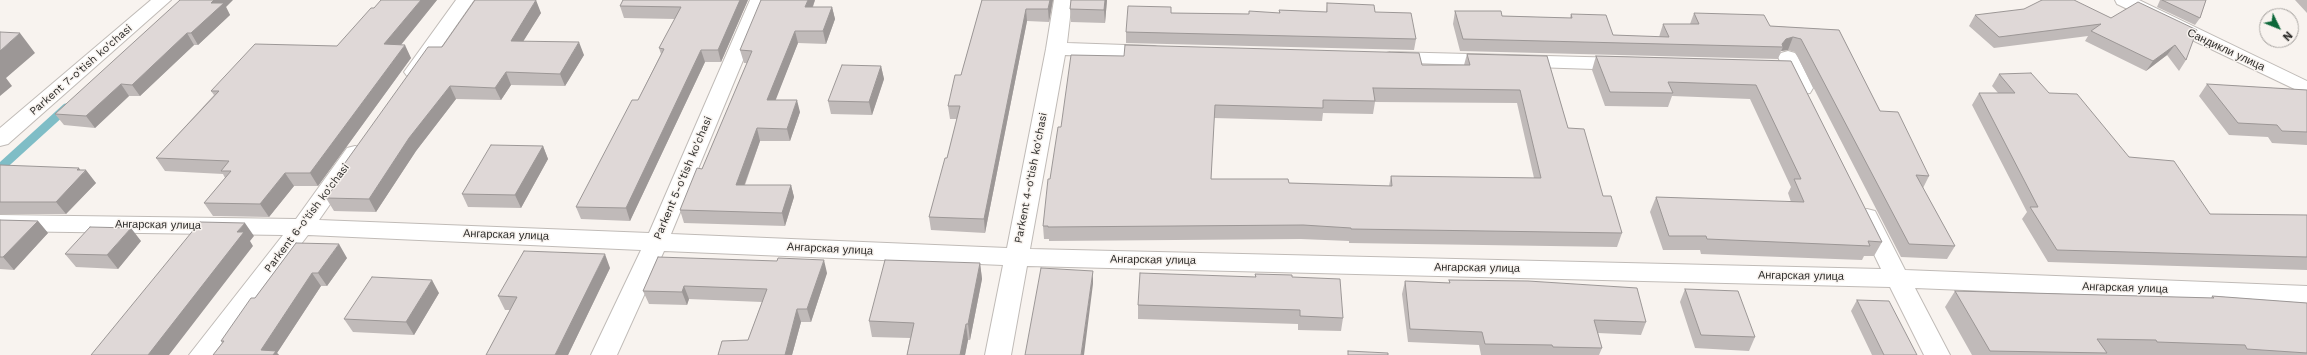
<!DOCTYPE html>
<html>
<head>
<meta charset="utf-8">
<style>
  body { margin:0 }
  #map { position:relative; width:2307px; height:355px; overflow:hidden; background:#f8f3ef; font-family:"Work Sans",sans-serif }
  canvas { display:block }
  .north { position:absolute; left:2259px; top:8px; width:40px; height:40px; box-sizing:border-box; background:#f8f3ef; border:1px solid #a7a3a0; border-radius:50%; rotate:133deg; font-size:11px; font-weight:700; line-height:16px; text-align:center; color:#2d2c2a }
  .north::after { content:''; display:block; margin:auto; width:14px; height:18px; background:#0d683a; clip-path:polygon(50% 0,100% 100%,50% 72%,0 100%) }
</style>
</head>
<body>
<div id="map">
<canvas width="2307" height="355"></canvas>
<div class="north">N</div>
</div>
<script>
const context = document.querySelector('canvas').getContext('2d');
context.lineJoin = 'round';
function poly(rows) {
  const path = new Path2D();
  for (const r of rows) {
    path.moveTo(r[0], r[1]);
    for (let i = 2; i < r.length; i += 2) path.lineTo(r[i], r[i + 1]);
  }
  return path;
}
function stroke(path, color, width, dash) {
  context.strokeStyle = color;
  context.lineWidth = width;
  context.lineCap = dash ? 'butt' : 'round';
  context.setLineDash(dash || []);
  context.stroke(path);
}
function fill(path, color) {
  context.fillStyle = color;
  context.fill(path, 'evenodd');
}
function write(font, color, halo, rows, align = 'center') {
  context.font = font + ' "Work Sans",sans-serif';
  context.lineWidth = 3;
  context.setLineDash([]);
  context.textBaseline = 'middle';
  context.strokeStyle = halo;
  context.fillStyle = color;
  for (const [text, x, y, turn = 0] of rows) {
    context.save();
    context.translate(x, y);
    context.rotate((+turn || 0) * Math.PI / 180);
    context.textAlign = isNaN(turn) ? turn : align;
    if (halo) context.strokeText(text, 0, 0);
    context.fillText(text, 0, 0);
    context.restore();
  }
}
const stream = poly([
  [0,168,66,108]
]);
const street = poly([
  [151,0,171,0,8,144,0,146,0,128,151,0],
  [456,0,474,0,421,76,414,78,407,76,404,72,456,0],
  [750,0,768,0,671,234,1007,248,1046,49,1054,0,1072,0,1067,43,1154,46,1161,48,1164,52,1161,56,1154,58,1065,55,1030,249,1881,269,1856,217,1859,211,1867,209,1875,211,1905,270,2307,286,2307,304,1915,288,1950,355,1924,355,1890,287,1027,266,1011,355,985,355,1003,265,664,251,617,355,591,355,641,250,308,235,216,355,189,355,283,235,0,231,0,215,296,219,347,148,355,146,363,148,366,153,319,220,649,233,750,0],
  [2115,0,2139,0,2307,81,2307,95,2117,4,2115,0],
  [1788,51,1795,53,1798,57,1813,88,1810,93,1803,94,1796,93,1793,88,1778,57,1781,53,1788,51],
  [1390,52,1624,58,1631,60,1634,64,1631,68,1624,70,1383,62,1380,58,1383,54,1390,52]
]);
const wall = poly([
  [437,0,401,45,411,58,318,186,294,186,269,217,213,216,204,203,225,178,223,174,165,171,156,158,214,95,211,91,337,46,374,8],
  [525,0,541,13,523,41,584,55,565,86,511,85,501,100,456,99,416,151,376,212,334,211,326,198,340,179,337,174,442,47],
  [748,0,721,62,705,62,630,221,581,219,576,207,638,100,661,54,659,48,675,19,624,18,620,6],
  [815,0,813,7,832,7,835,19,826,44,798,43,775,100,800,112,790,141,760,141,745,185,791,185,794,197,785,226,684,223,680,210,702,169,747,63,744,63,740,50],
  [982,0,1053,0,1049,22,1027,21,985,233,931,230,929,217,947,158,957,119,950,119,948,106,961,75],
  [1071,0,1107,0,1105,23,1071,22,1070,9],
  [2160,0,2206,0,2200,18,2195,25,2157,7],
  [2295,0,2307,0,2307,13],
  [1327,3,1375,12,1416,39,1414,50,1126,43,1126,32,1171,13,1249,14,1279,13,1279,10,1326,12],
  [226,7,230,15,198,45,194,45,140,96,129,96,95,128,64,125,55,114],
  [1455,11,1502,16,1570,18,1571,14,1613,35,1659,37,1663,24,1690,24,1694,13,1770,26,1839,30,1880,111,1929,176,1923,188,1955,246,1947,259,1901,257,1795,52,1788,50,1781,51,1778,59,1460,51,1453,24],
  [1975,15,2111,18,2197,30,2186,60,2179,71,2167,55,2146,71,2085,41,2088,36,1994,48,1969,26],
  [1467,54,1547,56,1568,128,1603,196,1622,233,1617,247,1349,243,1349,241,1301,239,1049,241,1049,239,1044,239,1043,226,1050,179,1061,127,1422,65,1464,65],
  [1375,102,1517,103,1534,178,1391,176,1389,186,1289,183,1211,179,1214,118,1322,121,1323,113,1373,114],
  [1596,56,1791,61,1882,242,1874,256,1864,256,1862,260,1701,254,1700,250,1663,250,1650,212,1656,197,1791,202,1788,193,1791,187,1750,99,1672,96,1668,107,1605,106,1592,70],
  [881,66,884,79,872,115,831,114,828,101],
  [1999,74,2049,93,2129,157,2210,214,2307,215,2307,270,2048,262,2022,219,2027,212,1972,105,1979,93,1998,93,1992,86],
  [2207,84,2307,90,2307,145,2272,143,2268,137,2229,135,2199,96],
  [543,146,548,159,521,208,468,207,462,194],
  [0,165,80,170,96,183,66,214,0,214],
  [0,220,38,221,48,233,14,270,0,269],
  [141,241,118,269,76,267,65,254],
  [296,243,347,258,327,286,321,286,277,353,279,355,213,355,222,343,221,341,255,298],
  [658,257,827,273,811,322,801,322,792,355,718,355,748,340,762,302,689,299,687,305,649,304,643,291],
  [980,263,982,279,970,340,968,340,965,355,907,355,910,338,872,337,869,321],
  [610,268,568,355,486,355,510,310,505,310,498,296],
  [1255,274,1292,277,1343,318,1341,331,1298,330,1298,324,1138,319,1138,305,1255,277],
  [1449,280,1646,322,1641,335,1598,333,1602,348,1599,355,1481,355,1479,345,1408,342,1402,294,1405,281,1449,283],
  [1685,289,1755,337,1749,351,1695,348,1680,302],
  [1955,291,2211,298,2212,296,2307,303,2307,355,1972,355,1945,307],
  [439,293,414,335,353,332,344,319],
  [1857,300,1917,355,1872,355,1851,311]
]);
const shadedWall = poly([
  [214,0,233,0,226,7,230,15,198,45,191,33,211,3],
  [421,0,437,0,391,57,384,44],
  [536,0,541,13,516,53,511,41],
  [740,0,748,0,721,62,718,50],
  [808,0,815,0,808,19,805,7],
  [1050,0,1053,0,1049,22,1048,9],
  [1105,0,1107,0,1105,23,1104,10],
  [832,7,835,19,826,44,823,31],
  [1026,9,1027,21,985,233,984,219],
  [795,31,798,43,771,112,767,100],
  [20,33,35,53,6,78,12,86,0,96,0,51],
  [187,33,194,45,140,96,132,85],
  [1793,37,1788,50,1781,51,1783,47,1782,44,1786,39],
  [579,42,584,55,565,86,560,74],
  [405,45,411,58,318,186,310,173],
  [2175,45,2167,55,2146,71,2153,61],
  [701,50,705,62,630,221,626,208],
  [881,66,884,79,872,115,869,102],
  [506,72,511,85,501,100,495,88],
  [121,84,129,96,95,128,86,116],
  [450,86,456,99,416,151,376,212,369,199,409,138],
  [797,100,800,112,790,141,787,129],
  [757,128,760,141,740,197,736,185],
  [543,146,548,159,521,208,515,195],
  [79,168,83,174,86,170,96,183,66,214,56,202],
  [285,173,294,186,269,217,260,204],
  [791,185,794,197,785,226,782,213],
  [38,221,48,233,14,270,3,257],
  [245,223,254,236,250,241,253,246,169,355,148,355,237,232],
  [131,228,141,241,118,269,107,255],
  [339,244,347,258,327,286,318,273],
  [605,254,610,268,568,355,555,355],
  [824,260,827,273,811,322,807,309],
  [980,263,982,279,970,340,968,324],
  [1093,271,1093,284,1084,355,1081,355],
  [312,273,321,286,277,353,279,355,264,355,261,350],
  [432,280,439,293,414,335,406,322],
  [684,286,689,299,687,305,682,292],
  [797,309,801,322,792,355,785,355],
  [966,324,968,340,965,355,960,355]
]);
const building = poly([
  [180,0,214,0,211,3,224,3,191,33,187,33,132,85,121,84,86,116,55,114,180,0],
  [381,0,421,0,384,44,405,45,310,173,285,173,260,204,204,203,231,171,221,171,229,161,156,158,219,91,211,91,255,44,337,46,371,8,374,8,381,0],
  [475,0,536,0,511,41,579,42,560,74,506,72,495,88,450,86,409,138,369,199,326,198,343,175,337,174,428,47,442,47,475,0],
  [623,0,740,0,718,50,701,50,626,208,576,207,632,100,638,100,664,49,659,48,681,7,620,6,623,0],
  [761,0,808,0,805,7,832,7,823,31,795,31,767,100,797,100,787,129,757,128,736,185,791,185,782,213,680,210,697,168,702,169,752,51,740,50,761,0],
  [982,0,1050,0,1048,9,1026,9,984,219,929,217,945,158,947,158,960,106,948,106,955,75,961,75,982,0],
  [1071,0,1105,0,1104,10,1070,9,1071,0],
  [2042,0,2074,0,2111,18,2138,2,2197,30,2186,60,2175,45,2153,61,2091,31,2101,24,1999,37,1975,15,2024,9,2042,0],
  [2162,0,2206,0,2200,18,2162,0],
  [1327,3,1374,5,1375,12,1411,13,1416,39,1126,32,1128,6,1171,7,1171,13,1249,14,1249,11,1280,13,1279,10,1327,12,1327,3],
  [1455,11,1501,11,1502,16,1572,18,1571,14,1606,15,1613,35,1669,37,1663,24,1699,24,1694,13,1764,15,1770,26,1839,30,1880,111,1898,112,1929,176,1916,175,1955,246,1909,244,1801,39,1793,37,1786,39,1782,44,1783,47,1463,39,1455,11],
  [0,32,20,33,0,51,0,32],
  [1125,45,1419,53,1422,65,1470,65,1467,54,1547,56,1568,128,1584,129,1603,196,1611,196,1622,233,1351,229,1351,228,1303,225,1048,227,1048,226,1043,226,1048,179,1050,179,1058,127,1061,127,1071,55,1124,56,1125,45],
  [1373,88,1520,90,1541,178,1391,176,1392,186,1289,183,1288,179,1211,179,1215,105,1323,108,1323,100,1375,101,1373,88],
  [1596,56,1791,61,1882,242,1868,241,1870,246,1707,239,1706,236,1669,236,1656,197,1804,202,1794,179,1801,179,1756,85,1668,82,1673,93,1610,92,1596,56],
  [842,65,881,66,869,102,828,101,842,65],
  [2031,73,2049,93,2077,94,2129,157,2174,161,2210,214,2307,215,2307,257,2057,250,2030,207,2038,207,1979,93,2015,93,1999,74,2031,73],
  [2207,84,2307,90,2307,132,2282,131,2277,125,2238,123,2207,84],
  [491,145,543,146,515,195,462,194,491,145],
  [0,165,1,165,79,168,77,170,86,170,56,202,0,202,0,165],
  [0,220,38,221,3,257,0,257,0,220],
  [200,222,245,223,237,232,244,232,148,355,91,355,200,222],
  [90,227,131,228,107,255,65,254,90,227],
  [296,243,339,244,318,273,312,273,261,350,276,351,273,355,213,355,224,341,221,341,251,298,255,298,296,243],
  [524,251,605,254,555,355,486,355,517,297,498,296,524,251],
  [658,257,777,261,778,258,824,260,807,309,797,309,785,355,718,355,722,341,748,340,767,289,684,286,682,292,643,291,658,257],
  [885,260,980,263,968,324,966,324,960,355,907,355,914,323,869,321,885,260],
  [1041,268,1093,271,1081,355,1025,355,1041,268],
  [1140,273,1256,277,1255,274,1292,275,1292,277,1340,279,1343,318,1300,316,1300,310,1138,305,1140,273],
  [372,277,432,280,406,322,344,319,372,277],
  [1449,280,1528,281,1637,288,1646,322,1594,320,1602,348,1553,347,1552,345,1485,344,1482,332,1410,329,1405,281,1450,283,1449,280],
  [1685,289,1738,291,1755,337,1701,335,1685,289],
  [1955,291,2214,298,2212,296,2307,303,2307,353,2247,349,2245,345,2157,342,2156,340,2097,339,2107,353,1990,351,1955,291],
  [1857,300,1889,301,1917,355,1884,355,1857,300],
  [1348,351,1388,353,1388,355,1348,355,1348,351]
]);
const streetNames = [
  ["Сандикли улица",2226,50,25],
  ["Parkent 7-o'tish ko'chasi",81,70,-41],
  ["Parkent 5-o'tish ko'chasi",683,178,-67],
  ["Parkent 4-o'tish ko'chasi",1031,178,-79],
  ["Parkent 6-o'tish ko'chasi",307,218,-53],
  ["Ангарская улица",158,225,1],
  ["Ангарская улица",506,235,2],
  ["Ангарская улица",830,249,3],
  ["Ангарская улица",1153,260,1],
  ["Ангарская улица",1477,268,1],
  ["Ангарская улица",1801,276,1],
  ["Ангарская улица",2125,288,2]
];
stroke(stream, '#7fbdc6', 9);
stroke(street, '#c0bbb7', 2);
fill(street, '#fff');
fill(wall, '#c0bab9');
fill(shadedWall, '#9c9796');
fill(building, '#dfd8d7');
stroke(building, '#9c9796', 1);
write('11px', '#2d2c2a', '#f8f3ef', streetNames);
</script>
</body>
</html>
